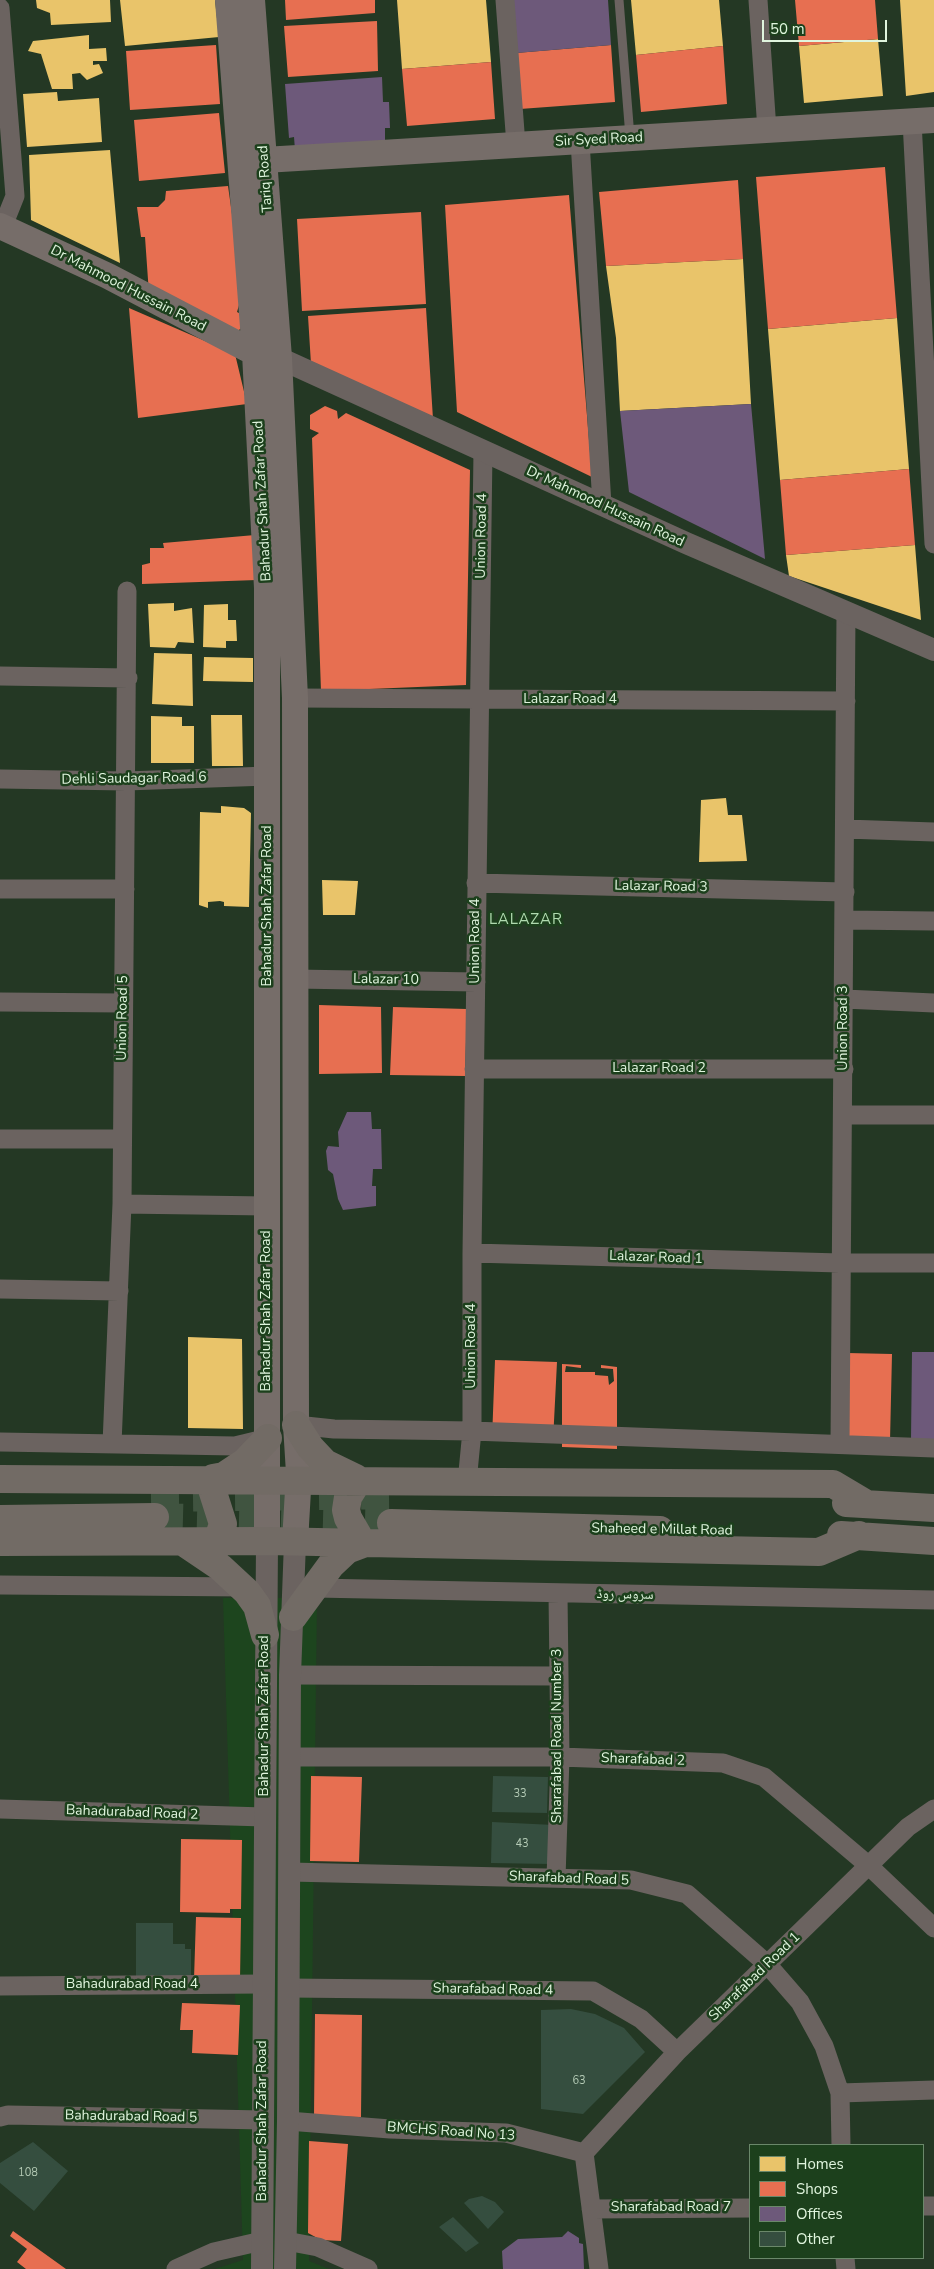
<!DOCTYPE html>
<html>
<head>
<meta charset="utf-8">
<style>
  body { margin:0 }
  #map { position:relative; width:934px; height:2269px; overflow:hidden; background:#243824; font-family:"Nunito Sans",sans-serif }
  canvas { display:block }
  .legend { position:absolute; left:749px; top:2144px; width:175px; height:115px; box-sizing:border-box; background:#1c401c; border:1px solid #6a886a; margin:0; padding:6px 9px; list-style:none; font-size:15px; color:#e0f5de }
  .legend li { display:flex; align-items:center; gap:10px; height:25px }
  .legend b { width:25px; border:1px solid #6a886a }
  .scale { position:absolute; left:762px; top:20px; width:125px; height:22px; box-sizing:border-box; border:2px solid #e0f5de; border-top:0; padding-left:6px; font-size:15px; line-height:18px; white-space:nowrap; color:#e0f5de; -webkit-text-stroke:4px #1c401c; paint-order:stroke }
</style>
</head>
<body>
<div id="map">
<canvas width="934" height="2269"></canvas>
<ul class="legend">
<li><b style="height:14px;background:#e9c46a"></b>Homes</li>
<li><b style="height:14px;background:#e76f51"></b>Shops</li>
<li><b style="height:14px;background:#6d597a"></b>Offices</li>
<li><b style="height:14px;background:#354e3f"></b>Other</li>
</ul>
<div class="scale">50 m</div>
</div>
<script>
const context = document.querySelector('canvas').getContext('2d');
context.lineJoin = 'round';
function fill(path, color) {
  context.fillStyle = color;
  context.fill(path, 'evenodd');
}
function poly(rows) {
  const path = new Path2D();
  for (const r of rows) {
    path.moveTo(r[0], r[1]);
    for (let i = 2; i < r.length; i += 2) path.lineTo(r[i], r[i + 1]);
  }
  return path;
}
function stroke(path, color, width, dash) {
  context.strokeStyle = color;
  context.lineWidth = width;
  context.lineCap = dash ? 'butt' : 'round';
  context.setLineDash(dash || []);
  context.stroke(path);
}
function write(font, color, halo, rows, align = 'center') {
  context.font = font + ' "Nunito Sans","Noto Naskh Arabic",sans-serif';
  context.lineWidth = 5;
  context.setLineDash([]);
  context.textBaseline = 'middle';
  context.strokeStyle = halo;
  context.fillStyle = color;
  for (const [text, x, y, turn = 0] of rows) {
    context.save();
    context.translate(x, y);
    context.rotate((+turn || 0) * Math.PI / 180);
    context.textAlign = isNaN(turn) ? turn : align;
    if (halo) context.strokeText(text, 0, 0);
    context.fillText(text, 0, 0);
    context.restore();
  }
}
const built = poly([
  [223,1598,317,1598,309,2261,329,2269,215,2269,243,2260]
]);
const homes = poly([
  [36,0,110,0,111,22,51,25,50,13,37,8],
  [120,0,215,0,219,37,125,46],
  [397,0,486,0,491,62,402,69],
  [631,0,719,0,723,46,636,55],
  [900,0,934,0,934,92,906,96],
  [89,35,89,49,106,48,107,61,93,61,93,65,99,64,103,73,87,80,80,73,72,74,73,89,52,89,41,54,28,51,33,41],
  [878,39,883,96,804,103,799,46],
  [57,92,58,101,99,98,102,142,27,147,23,94],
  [110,150,120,263,31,220,29,155],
  [743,259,751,404,620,411,616,338,606,266],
  [897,318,909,469,780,480,768,329],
  [915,545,921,620,789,576,786,555],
  [174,603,174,611,192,608,194,643,178,642,175,648,150,647,148,604],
  [228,604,228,620,236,620,237,641,226,641,226,648,203,647,204,605],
  [154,653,192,654,193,706,152,704],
  [204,657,253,658,253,682,203,681],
  [211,715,242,715,243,766,212,766],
  [151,716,182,717,182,726,194,726,194,763,151,763],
  [726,798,728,815,742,815,747,861,699,862,701,800],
  [221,806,244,808,251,813,249,907,224,906,224,902,220,901,208,902,208,908,199,905,200,812,221,813],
  [322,880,358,881,355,915,323,915],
  [188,1337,242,1339,243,1429,188,1428]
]);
const shops = poly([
  [285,0,375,0,375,13,286,20],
  [795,0,875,0,878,39,799,46],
  [377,21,378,71,288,77,284,26],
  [216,45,220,104,130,110,126,51],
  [611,45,615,102,520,109,516,53],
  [723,46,727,104,641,112,636,55],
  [491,62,495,119,407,126,402,69],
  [219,113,225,173,139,181,134,120],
  [885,167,897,318,768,329,756,177],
  [738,180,743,259,606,266,599,192],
  [228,186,243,291,237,312,243,315,243,326,238,331,149,294,145,237,141,237,137,207,158,207,165,200,166,191],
  [569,195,592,477,457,412,445,205],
  [421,212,426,304,302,311,297,219],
  [129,308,235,354,247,404,138,418],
  [426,308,433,419,311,364,308,316],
  [325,406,337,411,338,419,346,413,470,470,466,685,321,691,312,438,319,433,310,429,310,415],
  [909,469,915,545,786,555,780,480],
  [255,535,257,580,142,584,142,565,150,563,150,548,164,548,163,543],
  [319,1005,381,1007,382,1073,319,1074],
  [393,1007,467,1009,465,1076,390,1075],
  [847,1353,892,1354,890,1441,846,1440],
  [495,1360,557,1362,553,1441,492,1439],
  [562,1364,581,1365,581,1368,566,1366,565,1372,595,1372,595,1375,608,1376,609,1385,614,1381,613,1369,601,1368,601,1365,617,1367,617,1449,562,1447],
  [311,1776,362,1777,359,1862,310,1861],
  [181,1839,242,1840,241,1909,230,1909,230,1913,180,1912],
  [196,1917,241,1918,240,1979,194,1979],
  [182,2003,240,2005,238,2055,192,2053,193,2030,180,2030],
  [315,2014,362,2015,361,2117,314,2116],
  [309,2141,348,2144,341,2241,321,2240,308,2233],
  [13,2231,66,2269,26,2269,17,2262,27,2249,10,2236]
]);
const offices = poly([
  [512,0,608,0,611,45,516,53],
  [382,77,383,102,389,102,390,128,385,128,385,143,295,150,294,137,289,138,285,84],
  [751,404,765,559,629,492,620,411],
  [347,1112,371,1112,372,1129,381,1129,382,1169,373,1169,372,1186,376,1186,376,1206,343,1210,338,1199,333,1174,328,1170,326,1151,328,1146,339,1147,338,1132],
  [912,1352,934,1352,934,1439,911,1439],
  [568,2231,579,2238,579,2243,583,2244,584,2269,503,2269,502,2251,518,2239,562,2237]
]);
const building = poly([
  [493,1776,548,1777,547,1813,492,1812],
  [492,1822,554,1825,551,1864,491,1863],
  [136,1923,173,1923,173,1944,185,1944,185,1949,191,1949,191,1979,136,1979],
  [571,2009,595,2014,624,2028,645,2052,583,2114,541,2109,541,2010],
  [33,2142,68,2171,34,2211,0,2183,0,2163],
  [482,2196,495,2202,504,2212,488,2229,464,2203,469,2199],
  [453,2217,479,2243,466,2252,439,2227]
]);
const primaryTunnel = poly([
  [151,1498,399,1495],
  [155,1517,391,1523]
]);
const service = poly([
  [619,0,630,137]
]);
const minor = poly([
  [505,0,516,145],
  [758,0,767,130],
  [0,8,15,196,7,216,0,223],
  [912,121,934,544],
  [580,141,602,505],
  [0,676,128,678],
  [295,698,846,701],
  [0,779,126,781,268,776],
  [845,829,934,832],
  [476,883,845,892],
  [0,889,125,889],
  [845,920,934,921],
  [295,979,476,982],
  [844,999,934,1003],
  [0,1002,123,1003],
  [474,1069,844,1069],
  [844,1115,934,1115],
  [0,1139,121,1139],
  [122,1204,267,1206],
  [472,1253,840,1263,934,1263],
  [0,1289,119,1291],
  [296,1425,334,1429,472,1431,934,1448],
  [0,1442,235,1446,268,1438],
  [112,1444,122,1204,127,591],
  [840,1444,846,613],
  [467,1482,472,1431,472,1253,483,451],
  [0,1585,246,1587],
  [315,1588,934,1600],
  [290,1675,557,1676],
  [291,1757,560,1757,723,1763,764,1777,868,1865,934,1928],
  [0,1809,264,1817],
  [290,1872,631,1880,687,1894,767,1964,800,2002,824,2046,840,2093,841,2145],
  [556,1878,560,1757,558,1594],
  [0,1986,263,1984],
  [288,1988,593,1991,641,2019,677,2052],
  [840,2093,934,2090],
  [0,2117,8,2115,263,2120],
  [288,2121,390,2129,506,2133,584,2153,599,2269],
  [584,2153,677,2052,908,1827,934,1809],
  [923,2206,934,2206],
  [591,2209,750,2208],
  [286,2241,318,2247,368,2269],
  [845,2258,846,2269],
  [176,2269,214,2252,262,2241]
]);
const tertiary = poly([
  [279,358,686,543,934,650],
  [262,2269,267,1541],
  [285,2269,288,2121,290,1675,295,1542]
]);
const secondary = poly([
  [228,0,255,353,267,588,267,1541],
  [252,0,279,358,295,698,296,1425,299,1473,295,1542],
  [264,160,934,120],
  [0,226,108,276,255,353]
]);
const primary = poly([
  [296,1425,310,1447,325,1463,356,1478],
  [213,1478,224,1476,245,1462,268,1438],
  [0,1479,833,1484,865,1503],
  [846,1503,934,1508],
  [0,1519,155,1517],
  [391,1523,660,1530],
  [841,1535,934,1541],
  [0,1542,267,1541,819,1552,859,1535],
  [183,1542,220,1567,247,1592,257,1606,265,1635],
  [208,1543,219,1536,223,1524,209,1480],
  [293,1617,331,1565,347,1550,363,1544,348,1518,346,1510,348,1497,358,1481]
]);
const numberNames = [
  ["33",520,1794],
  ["43",522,1844],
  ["63",579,2081],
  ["108",28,2173]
];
const streetNames = [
  ["Sir Syed Road",599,140,-3],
  ["Tariq Road",266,179,-94],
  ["Dr Mahmood Hussain Road",128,289,27],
  ["Bahadur Shah Zafar Road",263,501,-93],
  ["Dr Mahmood Hussain Road",605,507,25],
  ["Union Road 4",482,536,-89],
  ["Lalazar Road 4",570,700],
  ["Dehli Saudagar Road 6",134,779,-1],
  ["Lalazar Road 3",661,887,1],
  ["Bahadur Shah Zafar Road",268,906,-90],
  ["Union Road 4",476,941,-90],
  ["Lalazar 10",386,980,1],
  ["Union Road 5",123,1018,-89],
  ["Union Road 3",844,1028,-90],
  ["Lalazar Road 2",659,1069],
  ["Lalazar Road 1",656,1258,2],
  ["Bahadur Shah Zafar Road",267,1311,-90],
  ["Union Road 4",472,1346,-90],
  ["Shaheed e Millat Road",662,1530,1],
  ["سروس روڈ",625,1595,1],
  ["Bahadur Shah Zafar Road",265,1716,-90],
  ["Sharafabad Road Number 3",558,1736,-90],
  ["Sharafabad 2",643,1760,2],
  ["Bahadurabad Road 2",132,1813,2],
  ["Sharafabad Road 5",569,1879,2],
  ["Sharafabad Road 1",755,1977,-44],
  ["Bahadurabad Road 4",132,1985],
  ["Sharafabad Road 4",493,1990,1],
  ["Bahadurabad Road 5",131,2117,1],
  ["Bahadur Shah Zafar Road",263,2121,-90],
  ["BMCHS Road No 13",451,2132,4],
  ["Sharafabad Road 7",671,2208]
];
const neighbourhoodNames = [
  ["LALAZAR",526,920]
];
fill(built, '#1d451e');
fill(homes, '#e9c46a');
fill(shops, '#e76f51');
fill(offices, '#6d597a');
fill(building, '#354e3f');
stroke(primaryTunnel, '#405440', 28, [28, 14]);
stroke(service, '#6b6360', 9);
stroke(minor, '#6b6360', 19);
stroke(tertiary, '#6b6360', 22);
stroke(secondary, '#766d69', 26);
stroke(primary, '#726b65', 28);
write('11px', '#b5cbb6', null, numberNames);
write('14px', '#e0f5de', '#1c401c', streetNames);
context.letterSpacing = '1px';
write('15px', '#b0daaf', '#1c401c', neighbourhoodNames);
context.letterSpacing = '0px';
</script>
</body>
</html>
